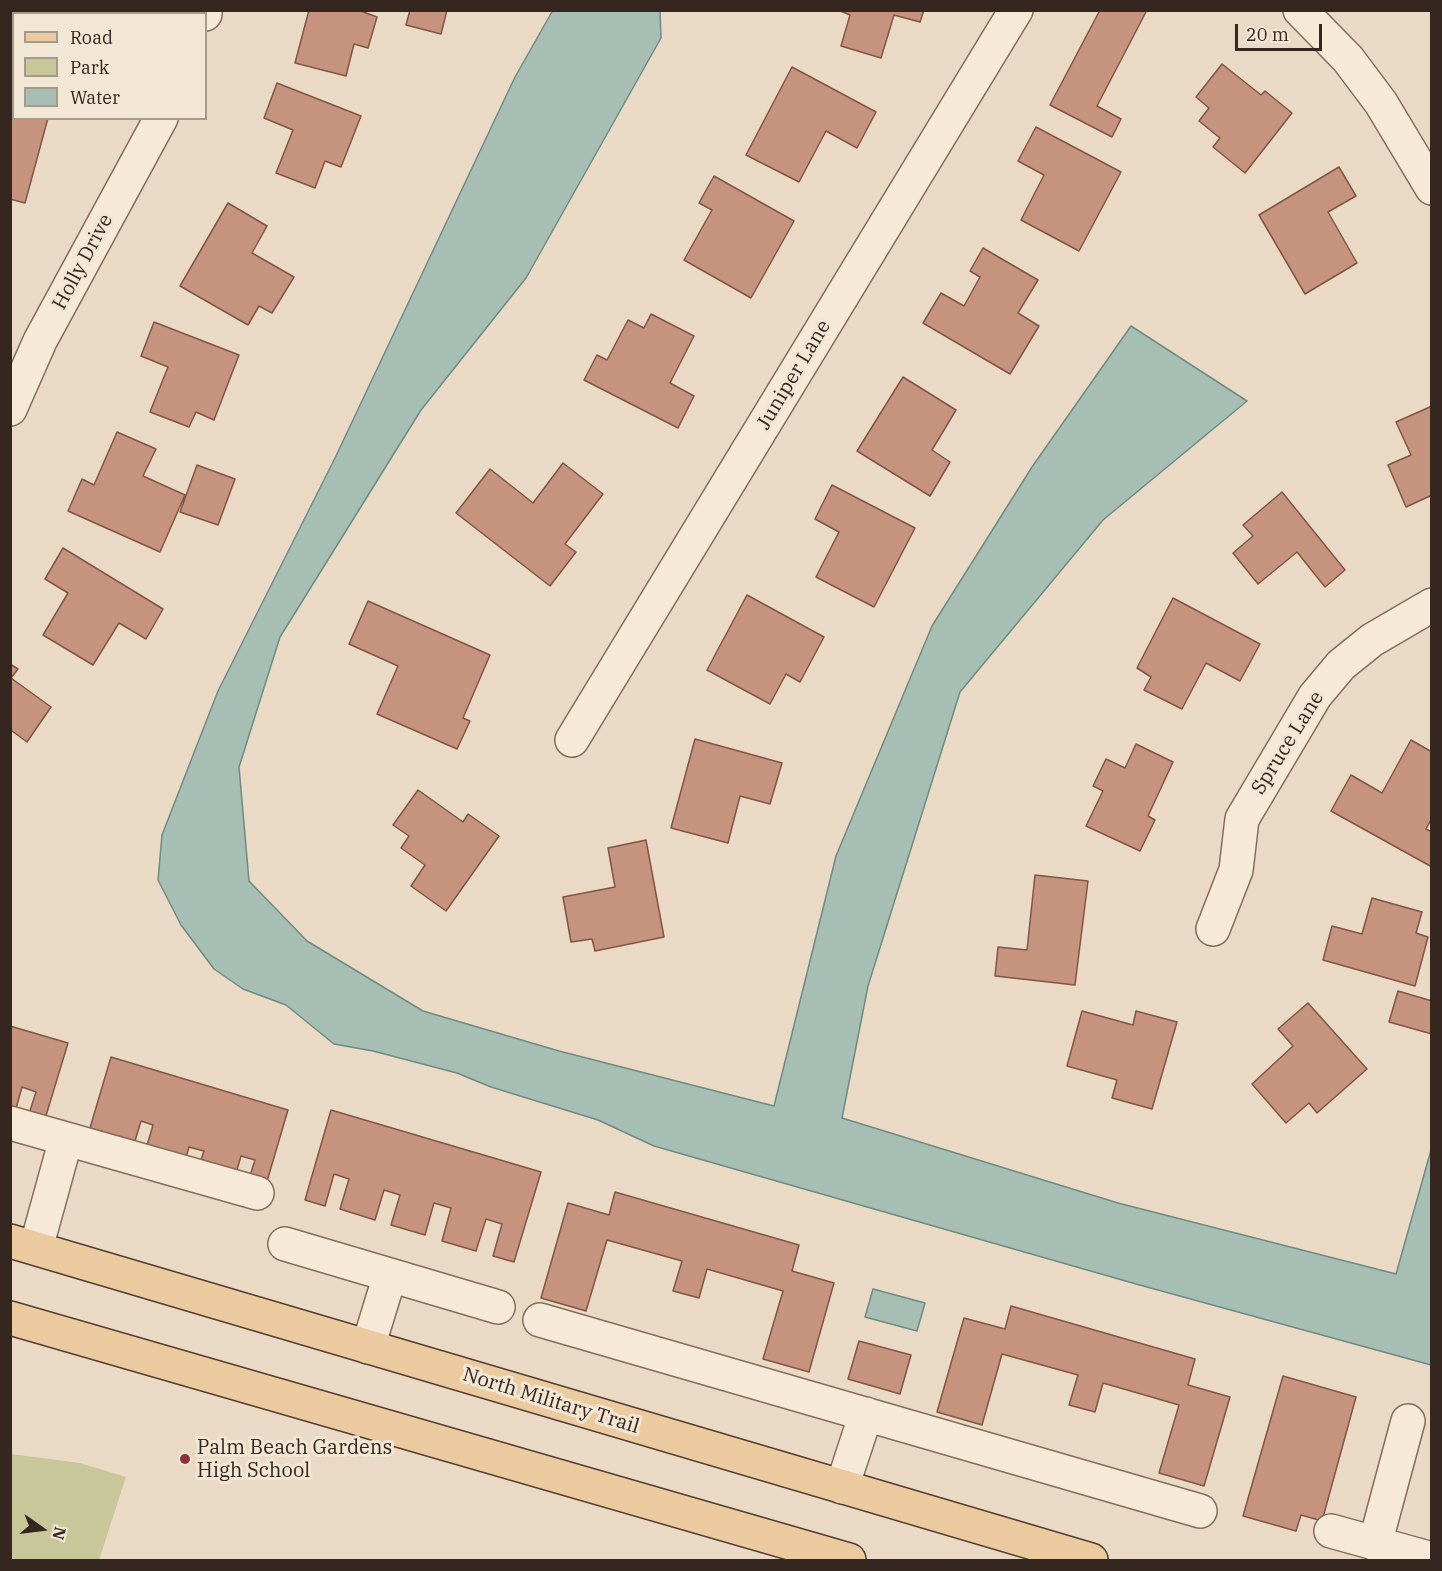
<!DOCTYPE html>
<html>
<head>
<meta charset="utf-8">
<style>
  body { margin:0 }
  #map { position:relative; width:1442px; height:1571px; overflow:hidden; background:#eadac5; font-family:"IBM Plex Serif",serif }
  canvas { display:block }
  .frame { position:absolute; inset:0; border:12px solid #35271f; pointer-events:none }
  .legend { position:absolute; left:12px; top:12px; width:195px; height:108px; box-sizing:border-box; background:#f2e6d4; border:2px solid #a69a8c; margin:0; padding:8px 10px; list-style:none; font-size:18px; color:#35271f }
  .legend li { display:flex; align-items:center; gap:12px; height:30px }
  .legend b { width:30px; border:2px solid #a69a8c }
  .north { position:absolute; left:12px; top:1499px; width:60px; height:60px; -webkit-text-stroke:4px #f2e6d4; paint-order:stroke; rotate:104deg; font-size:16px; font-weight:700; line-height:24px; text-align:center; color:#35271f }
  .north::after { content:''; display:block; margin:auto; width:21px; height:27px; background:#35271f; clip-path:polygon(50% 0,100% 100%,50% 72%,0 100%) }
  .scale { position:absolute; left:1235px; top:24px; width:87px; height:27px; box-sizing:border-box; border:3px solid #35271f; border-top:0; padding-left:8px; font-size:18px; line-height:21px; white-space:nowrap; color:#35271f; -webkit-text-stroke:4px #f2e6d4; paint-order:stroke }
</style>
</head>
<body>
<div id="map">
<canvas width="1442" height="1571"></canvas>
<div class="frame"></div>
<ul class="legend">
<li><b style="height:8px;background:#ebcaa0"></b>Road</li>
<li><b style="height:16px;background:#c8c79a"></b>Park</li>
<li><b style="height:16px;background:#a6beb4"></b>Water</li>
</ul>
<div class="north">N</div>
<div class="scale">20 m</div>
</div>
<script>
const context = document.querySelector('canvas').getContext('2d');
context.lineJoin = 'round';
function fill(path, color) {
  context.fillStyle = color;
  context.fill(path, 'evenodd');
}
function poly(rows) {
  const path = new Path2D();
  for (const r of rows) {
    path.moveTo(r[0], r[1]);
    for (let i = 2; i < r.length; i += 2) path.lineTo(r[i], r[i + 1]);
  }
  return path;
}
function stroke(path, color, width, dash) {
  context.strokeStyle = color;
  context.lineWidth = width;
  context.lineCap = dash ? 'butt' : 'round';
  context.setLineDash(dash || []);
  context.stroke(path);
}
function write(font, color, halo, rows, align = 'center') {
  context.font = font + ' "IBM Plex Serif",serif';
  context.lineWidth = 6;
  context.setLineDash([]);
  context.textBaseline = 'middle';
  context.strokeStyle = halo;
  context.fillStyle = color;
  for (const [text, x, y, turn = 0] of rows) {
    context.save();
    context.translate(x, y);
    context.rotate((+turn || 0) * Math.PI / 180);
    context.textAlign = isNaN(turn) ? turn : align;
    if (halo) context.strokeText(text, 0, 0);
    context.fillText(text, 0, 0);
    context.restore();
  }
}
const green = poly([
  [11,1454,80,1463,126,1477,99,1560,11,1560]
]);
const water = poly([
  [553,10,660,11,661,38,526,278,421,410,280,637,239,767,249,881,307,941,423,1011,559,1051,774,1106,836,856,932,626,1032,467,1131,326,1247,401,1103,520,960,692,868,986,842,1118,1118,1203,1396,1274,1431,1150,1431,1365,1136,1284,654,1146,598,1120,491,1087,457,1073,373,1051,334,1044,286,1005,243,989,214,969,181,925,158,880,162,835,218,691,335,458,515,77,553,10],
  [873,1289,925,1303,917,1331,865,1317,873,1289]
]);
const building = poly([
  [10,10,90,10,100,13,14,14,14,31,10,30,10,10],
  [309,10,358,10,377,17,368,48,354,44,346,76,295,63,309,10],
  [410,10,447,10,441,34,406,25,410,10],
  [924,10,920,22,894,15,881,58,841,46,850,15,838,10,924,10],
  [1100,10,1147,10,1097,106,1121,119,1112,137,1050,105,1100,10],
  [1222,64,1261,95,1265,91,1292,113,1245,173,1213,147,1220,138,1199,121,1209,108,1196,97,1222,64],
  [792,67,876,112,857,148,826,131,799,182,746,155,792,67],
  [277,83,361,116,341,167,325,161,315,188,276,173,293,130,264,118,277,83],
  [10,107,14,108,14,118,48,118,25,203,10,199,10,107],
  [1036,127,1121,172,1079,251,1021,220,1044,175,1018,161,1036,127],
  [1339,167,1356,196,1328,212,1357,263,1305,294,1259,215,1339,167],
  [714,176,794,221,751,298,684,260,712,210,699,203,714,176],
  [228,203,267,226,252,253,294,277,272,313,259,306,248,325,180,286,228,203],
  [983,248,1038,280,1018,313,1039,326,1010,374,923,323,941,293,964,306,980,277,970,271,983,248],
  [651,314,694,336,670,383,694,396,678,428,584,380,597,355,607,360,628,320,644,328,651,314],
  [154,322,239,355,214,420,196,412,189,427,150,412,168,367,141,356,154,322],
  [903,377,956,410,932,450,950,462,930,496,857,451,903,377],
  [1432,406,1432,499,1430,496,1406,507,1388,465,1411,455,1396,422,1432,406],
  [117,432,156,449,143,476,185,495,160,552,68,511,82,479,94,485,117,432],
  [563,463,603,494,565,544,576,552,550,586,456,513,490,469,533,503,563,463],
  [197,465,235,479,218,525,180,512,197,465],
  [832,485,915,528,874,607,816,577,839,532,815,519,832,485],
  [1282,492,1345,570,1325,587,1297,552,1258,584,1233,553,1253,536,1243,525,1282,492],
  [63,548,163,609,146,639,119,623,93,665,43,635,68,593,45,579,63,548],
  [747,595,824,637,800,682,786,674,770,704,707,670,747,595],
  [1173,598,1260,644,1240,681,1206,663,1182,709,1144,690,1151,677,1137,668,1173,598],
  [368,601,490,655,463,718,470,721,457,749,377,714,398,666,349,644,368,601],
  [10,664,18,669,11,678,51,707,27,742,12,731,10,733,10,664],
  [695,739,782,763,770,804,740,796,728,843,671,828,695,739],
  [1411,740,1432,752,1432,818,1426,829,1432,832,1432,867,1331,811,1351,775,1382,793,1411,740],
  [1136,744,1173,762,1148,816,1155,820,1140,851,1086,826,1103,791,1093,786,1106,759,1125,768,1136,744],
  [418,790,463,822,468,814,499,836,446,911,411,886,425,865,401,848,409,836,393,825,418,790],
  [646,840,664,937,595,951,592,939,571,942,563,897,615,887,608,848,646,840],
  [1035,875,1088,881,1075,985,995,976,998,947,1027,950,1035,875],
  [1372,898,1422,912,1416,933,1428,937,1415,986,1323,960,1332,926,1362,934,1372,898],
  [1398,991,1432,1001,1432,1034,1389,1022,1398,991],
  [1308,1003,1367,1069,1317,1113,1309,1103,1286,1123,1252,1084,1293,1046,1278,1029,1308,1003],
  [1082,1011,1133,1025,1136,1011,1177,1022,1152,1109,1112,1098,1117,1080,1067,1066,1082,1011],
  [10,1026,68,1043,45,1119,29,1114,36,1092,22,1087,15,1112,10,1111,10,1026],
  [111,1057,288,1110,265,1188,248,1182,255,1160,241,1156,234,1180,198,1169,204,1151,189,1147,185,1161,146,1149,153,1125,141,1121,135,1141,90,1128,111,1057],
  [331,1110,541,1172,514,1262,493,1256,502,1224,486,1219,476,1251,442,1241,451,1208,434,1203,425,1235,391,1225,400,1195,384,1190,375,1220,340,1209,349,1179,334,1174,325,1206,305,1200,331,1110],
  [615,1192,799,1245,792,1271,834,1283,809,1372,763,1359,783,1291,707,1269,699,1298,673,1291,682,1261,607,1240,586,1311,541,1298,568,1203,609,1215,615,1192],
  [1011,1306,1195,1359,1188,1385,1230,1397,1204,1486,1159,1473,1179,1405,1103,1383,1095,1412,1069,1405,1078,1375,1002,1354,982,1425,937,1412,964,1318,1005,1329,1011,1306],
  [859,1341,911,1355,900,1394,848,1379,859,1341],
  [1283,1376,1356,1397,1322,1521,1301,1515,1296,1531,1243,1516,1283,1376]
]);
const minor = poly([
  [1300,10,1348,59,1381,103,1432,188],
  [205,14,205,10],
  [10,409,40,341,161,118],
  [572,740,1016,10],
  [1213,929,1236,870,1242,819,1315,696,1341,665,1372,640,1432,605],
  [10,1123,257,1193],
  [285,1244,498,1307],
  [36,1248,66,1139],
  [540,1320,1200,1511],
  [368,1347,390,1275],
  [842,1487,866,1414],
  [1331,1531,1432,1559],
  [1375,1544,1408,1421]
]);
const major = poly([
  [10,1241,1091,1560],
  [10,1318,849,1560]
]);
const markers = [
  [185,1459,6,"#8e313d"]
];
const streetNames = [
  ["Holly Drive",83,262,-62],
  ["Juniper Lane",794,375,-59],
  ["Spruce Lane",1288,743,-58],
  ["North Military Trail",551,1401,17]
];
const poiNames = [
  ["Palm Beach Gardens",197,1448],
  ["High School",197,1471]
];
fill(green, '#c8c79a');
fill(water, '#a6beb4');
stroke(water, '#6e8b80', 1.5);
fill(building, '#c5937e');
stroke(building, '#815544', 1.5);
stroke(minor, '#846c5c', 36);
stroke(major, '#523c30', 36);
stroke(minor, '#f6e9d7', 33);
stroke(major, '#ebcaa0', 33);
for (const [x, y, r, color] of markers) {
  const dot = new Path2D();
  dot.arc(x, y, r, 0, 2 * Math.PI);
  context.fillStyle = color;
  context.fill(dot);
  stroke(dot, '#f2e6d4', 2);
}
write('20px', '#35271f', '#f2e6d4', streetNames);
write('20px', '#35271f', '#f2e6d4', poiNames, 'left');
</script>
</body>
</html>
